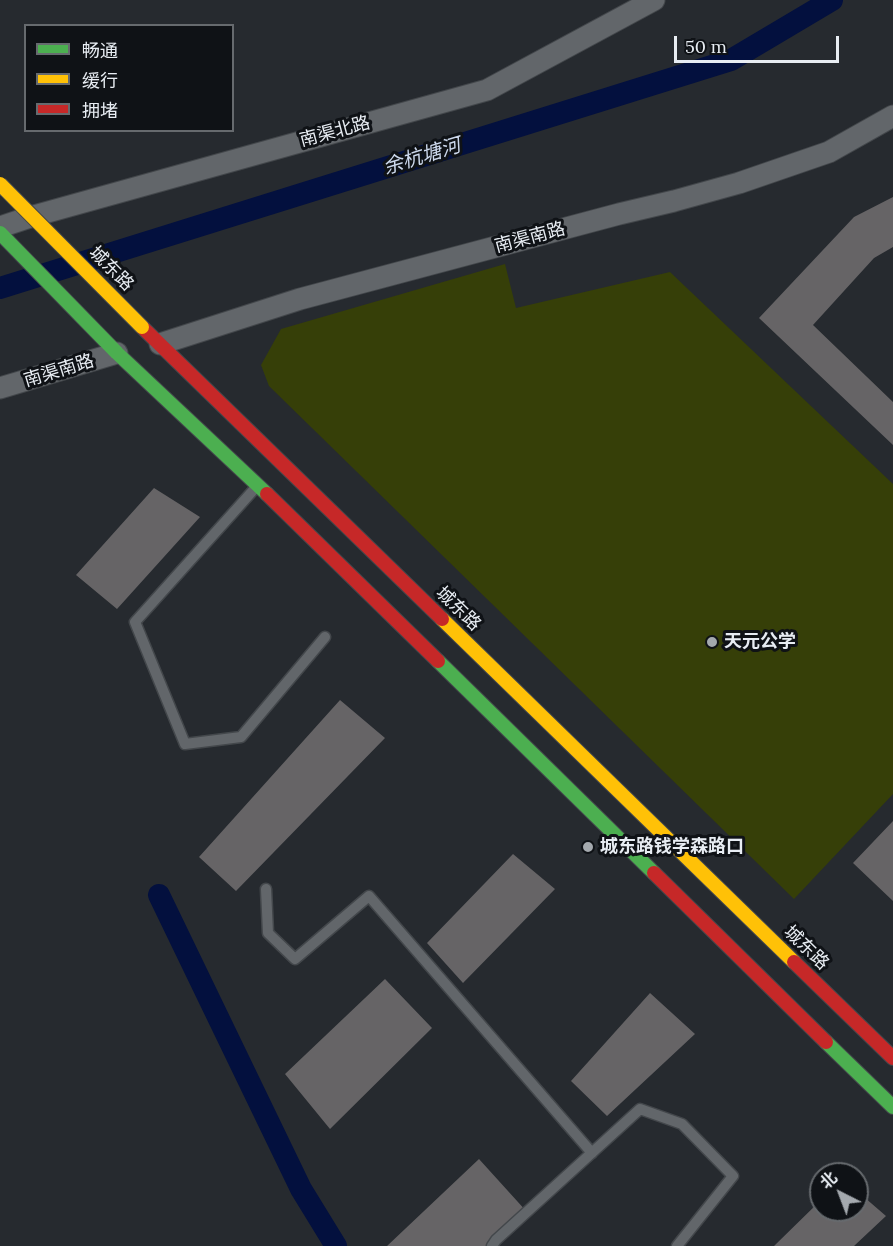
<!DOCTYPE html>
<html>
<head>
<meta charset="utf-8">
<style>
  body { margin:0 }
  #map { position:relative; width:893px; height:1246px; overflow:hidden; background:#262a2f; font-family:Lora,"Noto Sans SC",serif }
  canvas { display:block }
  .legend { position:absolute; left:24px; top:24px; width:210px; height:108px; box-sizing:border-box; background:#0f1216; border:2px solid #666a6e; margin:0; padding:8px 10px; list-style:none; font-size:18px; color:#e8edf3 }
  .legend li { display:flex; align-items:center; gap:12px; height:30px }
  .legend b { width:30px; border:2px solid #666a6e }
  .north { position:absolute; left:809px; top:1162px; width:60px; height:60px; box-sizing:border-box; background:#0f1216; border:2px solid #666a6e; border-radius:50%; rotate:318deg; font-size:16px; font-weight:700; line-height:24px; text-align:center; color:#e8edf3 }
  .north::after { content:''; display:block; margin:auto; width:21px; height:27px; background:#a4a9ae; clip-path:polygon(50% 0,100% 100%,50% 72%,0 100%) }
  .scale { position:absolute; left:674px; top:36px; width:165px; height:27px; box-sizing:border-box; border:3px solid #e8edf3; border-top:0; padding-left:8px; font-size:18px; line-height:21px; white-space:nowrap; color:#e8edf3; -webkit-text-stroke:4px #0f1216; paint-order:stroke }
</style>
</head>
<body>
<div id="map">
<canvas width="893" height="1246"></canvas>
<ul class="legend">
<li><b style="height:8px;background:#4caf50"></b>畅通</li>
<li><b style="height:8px;background:#ffc107"></b>缓行</li>
<li><b style="height:8px;background:#c62828"></b>拥堵</li>
</ul>
<div class="north">北</div>
<div class="scale">50 m</div>
</div>
<script>
const context = document.querySelector('canvas').getContext('2d');
context.lineJoin = 'round';
function fill(path, color) {
  context.fillStyle = color;
  context.fill(path, 'evenodd');
}
function poly(rows) {
  const path = new Path2D();
  for (const r of rows) {
    path.moveTo(r[0], r[1]);
    for (let i = 2; i < r.length; i += 2) path.lineTo(r[i], r[i + 1]);
  }
  return path;
}
function stroke(path, color, width, dash) {
  context.strokeStyle = color;
  context.lineWidth = width;
  context.lineCap = dash ? 'butt' : 'round';
  context.setLineDash(dash || []);
  context.stroke(path);
}
function write(font, color, halo, rows, align = 'center') {
  context.font = font + ' Lora,"Noto Sans SC",serif';
  context.lineWidth = 6;
  context.setLineDash([]);
  context.textBaseline = 'middle';
  context.strokeStyle = halo;
  context.fillStyle = color;
  for (const [text, x, y, turn = 0] of rows) {
    context.save();
    context.translate(x, y);
    context.rotate((+turn || 0) * Math.PI / 180);
    context.textAlign = isNaN(turn) ? turn : align;
    if (halo) context.strokeText(text, 0, 0);
    context.fillText(text, 0, 0);
    context.restore();
  }
}
const green = poly([
  [505,264,516,308,670,272,893,484,893,794,794,899,269,386,261,365,281,329]
]);
const canal = poly([
  [0,288,731,60,832,0],
  [159,895,301,1189,336,1246]
]);
const building = poly([
  [893,197,893,247,874,258,813,325,893,402,893,445,759,318,854,217],
  [154,488,200,517,117,609,76,575],
  [340,700,385,738,236,891,199,857],
  [893,821,893,901,853,863],
  [513,854,555,889,463,983,427,943],
  [385,979,432,1028,330,1129,285,1074],
  [650,993,695,1034,607,1116,571,1081],
  [479,1159,527,1212,489,1246,387,1246],
  [857,1191,886,1216,854,1246,774,1246,821,1200,821,1210,857,1210]
]);
const lane = poly([
  [258,485,135,622,185,744,241,737,325,637],
  [266,889,268,933,295,959,369,896,592,1153],
  [492,1246,496,1240,640,1109,682,1124,733,1176,677,1246]
]);
const street = poly([
  [0,227,30,217,487,90,654,0],
  [160,344,300,299,619,214,674,201,739,183,829,152,893,116],
  [0,388,117,353]
]);
const fast = poly([
  [0,233,117,353,267,494],
  [438,661,654,873],
  [826,1042,893,1107]
]);
const slow = poly([
  [442,619,794,962]
]);
const jam = poly([
  [142,327,442,619],
  [267,494,438,661],
  [654,873,826,1042],
  [794,962,893,1058]
]);
const slowBridge = poly([
  [0,184,142,327]
]);
const markers = [
  [712,642,6,"#a4a9ae"],
  [588,847,6,"#a4a9ae"]
];
const streetNames = [
  ["南渠北路",335,132,-15],
  ["南渠南路",530,238,-15],
  ["城东路",111,269,45],
  ["南渠南路",59,371,-17],
  ["城东路",458,609,44],
  ["城东路",806,948,44]
];
const poiNames = [
  ["天元公学",724,642],
  ["城东路钱学森路口",600,847]
];
const waterNames = [
  ["余杭塘河",422,157,-17]
];
fill(green, '#363f08');
stroke(canal, '#03103e', 22);
fill(building, '#666466');
stroke(lane, '#43474b', 13);
stroke(street, '#43474b', 23);
stroke(fast, '#43474b', 16);
stroke(slow, '#43474b', 16);
stroke(jam, '#43474b', 16);
stroke(lane, '#62666a', 10);
stroke(street, '#62666a', 21);
stroke(fast, '#4caf50', 14);
stroke(slow, '#ffc107', 14);
stroke(jam, '#c62828', 14);
stroke(slowBridge, '#43474b', 16, []);
stroke(slowBridge, '#ffc107', 14);
for (const [x, y, r, color] of markers) {
  const dot = new Path2D();
  dot.arc(x, y, r, 0, 2 * Math.PI);
  context.fillStyle = color;
  context.fill(dot);
  stroke(dot, '#0f1216', 2);
}
write('18px', '#e8edf3', '#0f1216', streetNames);
write('bold 18px', '#e8edf3', '#0f1216', poiNames, 'left');
write('italic 20px', '#ccd8ec', '#0f1216', waterNames);
</script>
</body>
</html>
